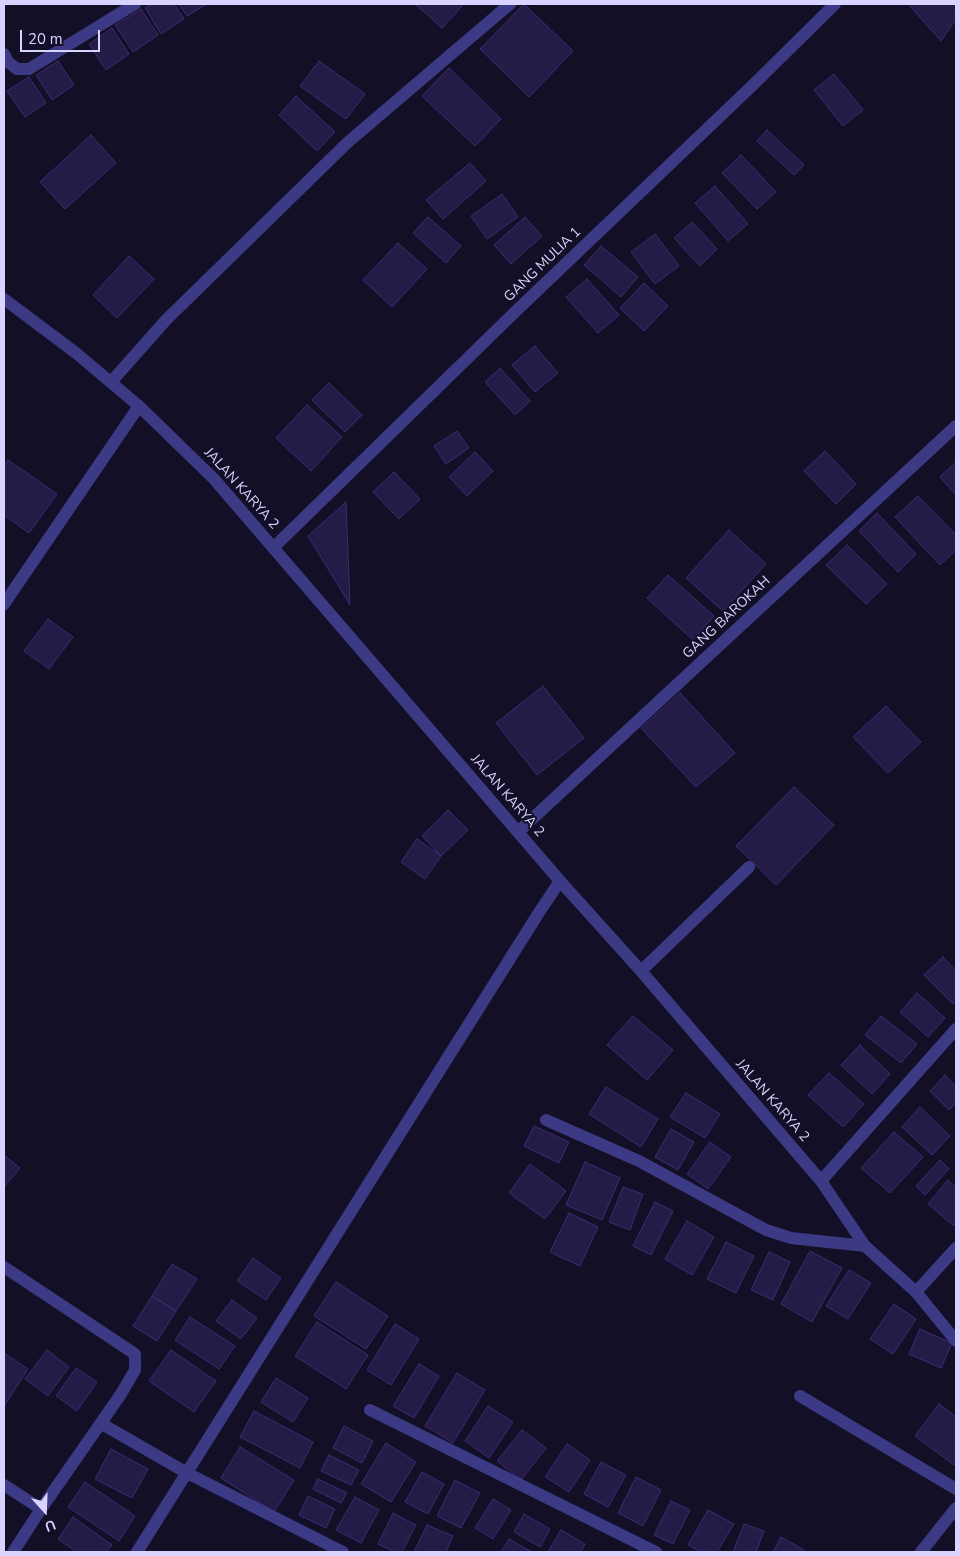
<!DOCTYPE html>
<html>
<head>
<meta charset="utf-8">
<style>
  body { margin:0 }
  #map { position:relative; width:960px; height:1556px; overflow:hidden; background:#130f26; font-family:"Nunito Sans",sans-serif }
  canvas { display:block }
  .frame { position:absolute; inset:0; border:5px solid #d9d4ff; pointer-events:none }
  .north { position:absolute; left:20px; top:1486px; width:50px; height:50px; -webkit-text-stroke:4px #130f26; paint-order:stroke; rotate:160deg; font-size:14px; font-weight:700; line-height:20px; text-align:center; color:#d9d4ff }
  .north::after { content:''; display:block; margin:auto; width:18px; height:22px; background:#d9d4ff; clip-path:polygon(50% 0,100% 100%,50% 72%,0 100%) }
  .scale { position:absolute; left:20px; top:30px; width:80px; height:22px; box-sizing:border-box; border:2px solid #d9d4ff; border-top:0; padding-left:6px; font-size:15px; line-height:18px; white-space:nowrap; color:#d9d4ff; -webkit-text-stroke:4px #130f26; paint-order:stroke }
</style>
</head>
<body>
<div id="map">
<canvas width="960" height="1556"></canvas>
<div class="frame"></div>
<div class="north">U</div>
<div class="scale">20 m</div>
</div>
<script>
const context = document.querySelector('canvas').getContext('2d');
context.lineJoin = 'round';
function fill(path, color) {
  context.fillStyle = color;
  context.fill(path, 'evenodd');
}
function poly(rows) {
  const path = new Path2D();
  for (const r of rows) {
    path.moveTo(r[0], r[1]);
    for (let i = 2; i < r.length; i += 2) path.lineTo(r[i], r[i + 1]);
  }
  return path;
}
function stroke(path, color, width, dash) {
  context.strokeStyle = color;
  context.lineWidth = width;
  context.lineCap = dash ? 'butt' : 'round';
  context.setLineDash(dash || []);
  context.stroke(path);
}
function write(font, color, halo, rows, align = 'center') {
  context.font = font + ' "Nunito Sans",sans-serif';
  context.lineWidth = 4;
  context.setLineDash([]);
  context.textBaseline = 'middle';
  context.strokeStyle = halo;
  context.fillStyle = color;
  for (const [text, x, y, turn = 0] of rows) {
    context.save();
    context.translate(x, y);
    context.rotate((+turn || 0) * Math.PI / 180);
    context.textAlign = isNaN(turn) ? turn : align;
    if (halo) context.strokeText(text, 0, 0);
    context.fillText(text, 0, 0);
    context.restore();
  }
}
const building = poly([
  [152,4,174,4,184,19,161,34,145,8,152,4],
  [179,4,207,4,187,16,179,4],
  [415,4,464,4,442,28,415,4],
  [524,4,573,51,529,97,480,49,524,4],
  [908,4,956,4,956,19,941,41,908,4],
  [141,9,158,35,133,52,115,25,141,9],
  [112,28,129,54,106,70,89,44,112,28],
  [58,61,74,85,52,100,36,75,58,61],
  [319,61,365,94,346,119,300,86,319,61],
  [449,68,501,119,475,146,422,96,449,68],
  [834,74,863,110,843,126,814,90,834,74],
  [29,77,46,103,25,117,7,91,29,77],
  [296,96,335,132,317,151,279,115,296,96],
  [767,130,804,165,794,175,757,141,767,130],
  [91,135,116,163,65,209,40,182,91,135],
  [741,155,776,192,757,209,722,173,741,155],
  [470,163,486,181,443,219,426,200,470,163],
  [715,186,748,224,728,241,695,203,715,186],
  [502,194,518,217,487,239,471,216,502,194],
  [428,217,461,246,446,263,413,233,428,217],
  [525,217,542,236,511,264,494,245,525,217],
  [692,222,717,249,700,266,674,238,692,222],
  [655,234,679,266,655,284,631,252,655,234],
  [398,243,427,269,392,307,363,280,398,243],
  [601,246,638,277,621,297,584,265,601,246],
  [129,256,154,279,117,318,93,295,129,256],
  [587,279,619,315,598,333,566,297,587,279],
  [644,283,668,306,644,331,620,308,644,283],
  [535,346,558,373,535,392,512,365,535,346],
  [500,368,530,401,515,415,485,382,500,368],
  [329,383,362,415,345,432,312,400,329,383],
  [307,405,342,437,311,471,276,438,307,405],
  [457,431,469,448,446,464,434,446,457,431],
  [825,451,856,484,836,504,804,471,825,451],
  [475,452,493,471,467,496,449,477,475,452],
  [8,460,57,494,29,533,4,515,4,466,8,460],
  [956,462,956,495,940,477,956,462],
  [394,472,420,499,399,519,373,492,394,472],
  [918,496,956,535,956,550,940,565,895,517,918,496],
  [346,502,350,605,308,536,346,502],
  [877,513,916,554,898,572,859,531,877,513],
  [729,530,766,564,723,611,686,578,729,530],
  [847,545,887,584,866,604,826,565,847,545],
  [668,575,714,616,693,640,647,598,668,575],
  [48,619,73,637,49,669,24,651,48,619],
  [543,686,584,738,537,775,496,723,543,686],
  [680,693,735,753,696,787,641,728,680,693],
  [886,706,921,742,888,773,853,737,886,706],
  [794,787,834,825,776,885,736,846,794,787],
  [448,810,468,830,441,856,422,836,448,810],
  [417,839,441,856,425,879,401,862,417,839],
  [943,957,956,971,956,1001,953,1004,924,975,943,957],
  [917,993,945,1018,928,1037,900,1012,917,993],
  [633,1016,673,1050,647,1080,607,1045,633,1016],
  [881,1016,917,1044,901,1063,865,1035,881,1016],
  [860,1045,890,1074,872,1094,841,1065,860,1045],
  [829,1073,864,1104,843,1127,808,1095,829,1073],
  [945,1075,956,1087,956,1103,949,1110,930,1091,945,1075],
  [606,1087,658,1119,641,1147,589,1114,606,1087],
  [686,1093,720,1114,705,1138,670,1117,686,1093],
  [920,1107,950,1136,932,1155,902,1127,920,1107],
  [534,1126,569,1142,559,1163,524,1146,534,1126],
  [671,1129,694,1142,678,1170,655,1157,671,1129],
  [894,1132,923,1157,890,1193,861,1168,894,1132],
  [710,1142,731,1157,708,1189,687,1174,710,1142],
  [4,1155,20,1168,4,1187,4,1155],
  [940,1160,949,1169,925,1195,916,1186,940,1160],
  [585,1162,620,1178,602,1220,566,1205,585,1162],
  [530,1164,566,1191,545,1219,509,1193,530,1164],
  [948,1180,956,1187,956,1222,954,1226,928,1204,948,1180],
  [623,1187,643,1194,630,1230,609,1222,623,1187],
  [655,1202,673,1211,651,1255,633,1246,655,1202],
  [569,1213,598,1227,580,1266,550,1252,569,1213],
  [687,1221,714,1237,692,1275,665,1259,687,1221],
  [726,1242,754,1256,736,1293,707,1279,726,1242],
  [810,1251,842,1268,812,1322,781,1304,810,1251],
  [769,1252,790,1262,773,1300,751,1290,769,1252],
  [253,1258,281,1278,266,1300,237,1281,253,1258],
  [172,1264,197,1279,176,1311,152,1296,172,1264],
  [849,1270,871,1283,848,1319,826,1306,849,1270],
  [336,1282,388,1316,366,1349,314,1316,336,1282],
  [152,1296,176,1311,157,1341,133,1326,152,1296],
  [232,1300,257,1318,241,1339,216,1321,232,1300],
  [894,1304,916,1319,893,1354,870,1339,894,1304],
  [190,1317,235,1346,219,1369,175,1340,190,1317],
  [317,1322,368,1355,346,1389,295,1356,317,1322],
  [395,1324,419,1339,391,1385,367,1370,395,1324],
  [920,1329,952,1343,941,1368,909,1354,920,1329],
  [47,1350,69,1367,48,1396,25,1379,47,1350],
  [171,1350,216,1381,194,1412,149,1381,171,1350],
  [4,1353,28,1369,4,1406,4,1353],
  [419,1364,439,1376,414,1418,393,1406,419,1364],
  [76,1368,97,1382,77,1411,56,1396,76,1368],
  [457,1373,485,1390,453,1443,425,1426,457,1373],
  [276,1378,308,1398,293,1422,261,1402,276,1378],
  [939,1404,956,1417,956,1462,954,1465,915,1436,939,1404],
  [488,1406,513,1422,489,1458,465,1441,488,1406],
  [254,1411,313,1442,300,1468,240,1437,254,1411],
  [344,1426,373,1441,362,1463,333,1448,344,1426],
  [522,1430,546,1448,521,1480,497,1461,522,1430],
  [386,1443,416,1462,391,1502,361,1484,386,1443],
  [567,1444,590,1460,569,1492,545,1477,567,1444],
  [240,1447,294,1480,274,1512,221,1478,240,1447],
  [111,1449,148,1469,132,1498,95,1479,111,1449],
  [329,1455,359,1470,351,1485,321,1471,329,1455],
  [601,1462,626,1475,608,1507,584,1494,601,1462],
  [422,1472,444,1484,428,1514,405,1502,422,1472],
  [636,1477,661,1490,643,1526,618,1513,636,1477],
  [318,1479,347,1493,341,1503,313,1489,318,1479],
  [455,1480,480,1493,461,1528,437,1516,455,1480],
  [85,1482,135,1516,119,1541,68,1507,85,1482],
  [308,1496,335,1509,326,1528,299,1515,308,1496],
  [355,1497,379,1510,361,1543,336,1530,355,1497],
  [493,1499,511,1510,493,1539,475,1528,493,1499],
  [671,1501,690,1510,673,1544,654,1535,671,1501],
  [708,1510,734,1524,717,1552,701,1552,688,1545,708,1510],
  [393,1513,416,1525,402,1552,395,1552,378,1544,393,1513],
  [524,1514,550,1529,540,1547,514,1532,524,1514],
  [73,1517,112,1545,106,1552,77,1552,58,1539,73,1517],
  [744,1524,764,1531,756,1552,733,1552,744,1524],
  [427,1525,453,1536,446,1552,414,1552,427,1525],
  [561,1530,585,1544,581,1552,548,1552,561,1530],
  [781,1537,804,1550,803,1552,773,1552,781,1537],
  [509,1539,532,1552,501,1552,509,1539]
]);
const minor = poly([
  [4,54,8,62,17,69,29,69,135,4],
  [4,299,76,353,139,406,214,479,560,881,641,971,821,1181,865,1246,916,1292,956,1341],
  [111,382,166,320,347,143,510,4],
  [273,548,515,312,755,83,835,4],
  [4,604,139,406],
  [518,832,956,426],
  [641,971,749,867],
  [546,1120,639,1161,766,1230,791,1238,865,1246],
  [821,1181,956,1029],
  [4,1267,135,1354,135,1370,121,1394,41,1509,13,1552],
  [916,1292,956,1248],
  [800,1396,956,1489],
  [370,1410,656,1552],
  [102,1424,187,1473,343,1552],
  [4,1485,41,1509],
  [137,1552,538,914,560,881],
  [921,1552,956,1508]
]);
const streetNames = [
  ["GANG MULIA 1",543,265,-44],
  ["JALAN KARYA 2",241,489,48],
  ["GANG BAROKAH",727,618,-43],
  ["JALAN KARYA 2",507,796,49],
  ["JALAN KARYA 2",772,1101,49]
];
fill(building, '#241b47');
stroke(building, '#3b2d73', 1);
stroke(minor, '#3d3a85', 12);
write('14px', '#d9d4ff', '#130f26', streetNames);
</script>
</body>
</html>
